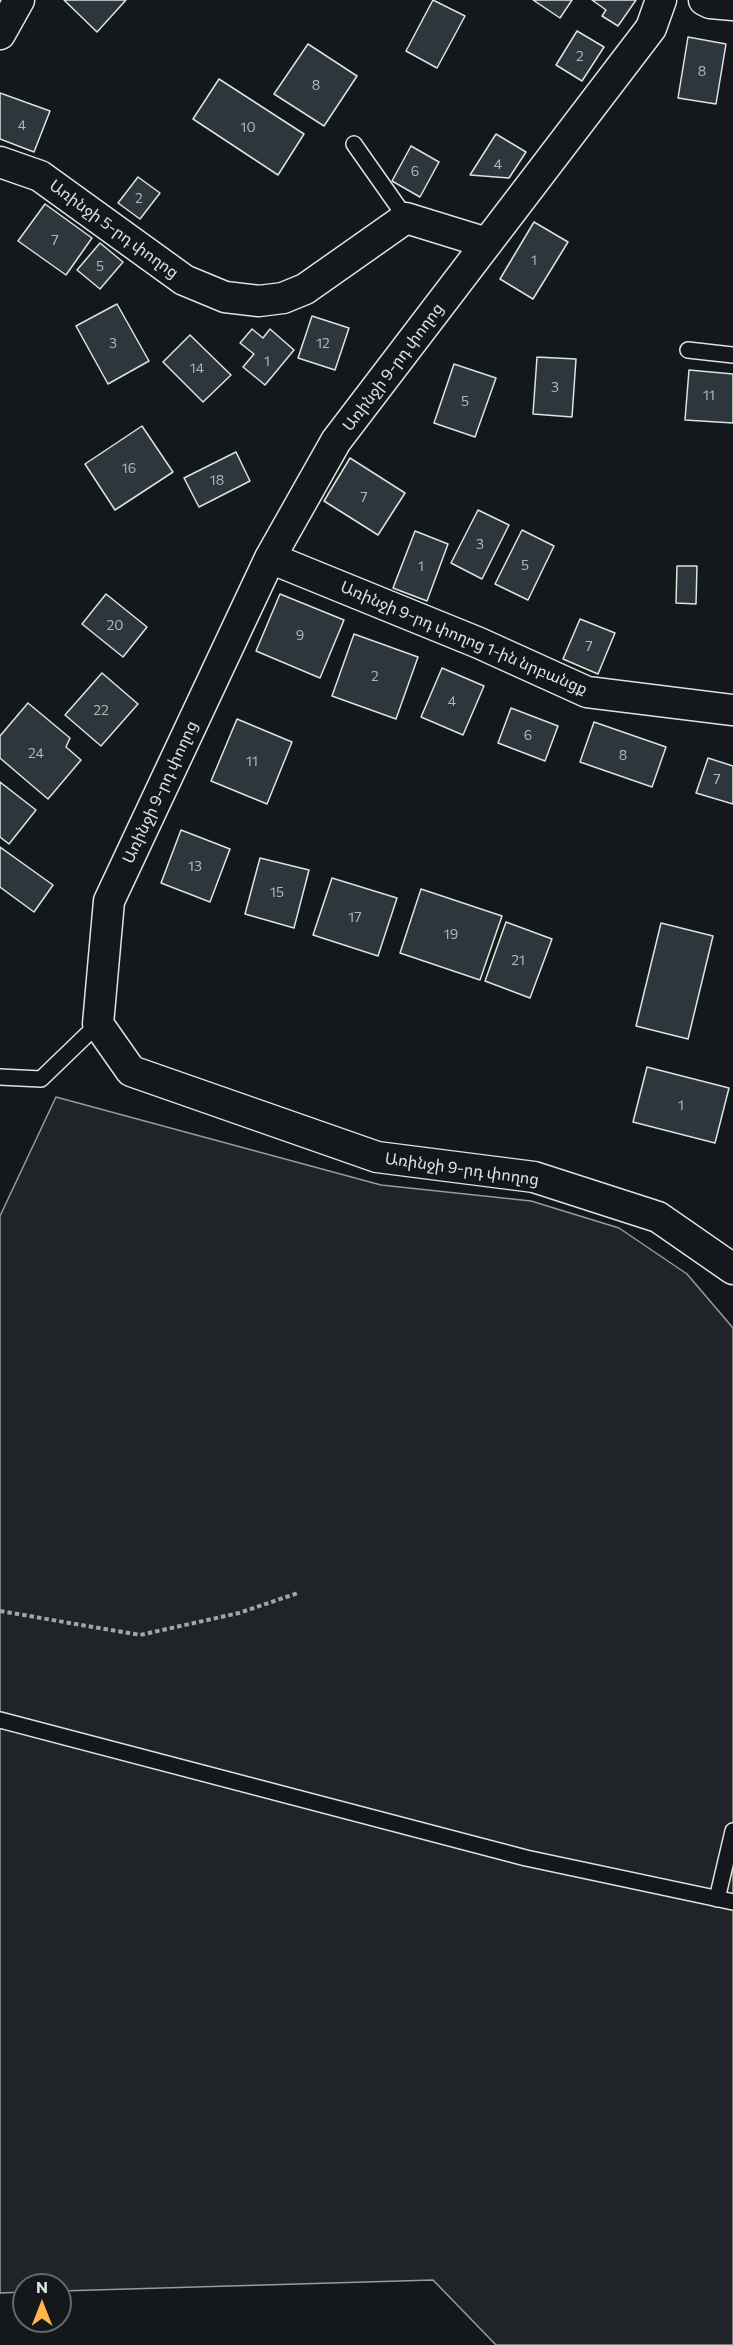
<!DOCTYPE html>
<html>
<head>
<meta charset="utf-8">
<style>
  body { margin:0 }
  #map { position:relative; width:733px; height:2345px; overflow:hidden; background:#14181c; font-family:Commissioner,sans-serif }
  canvas { display:block }
  .north { position:absolute; left:12px; top:2273px; width:60px; height:60px; box-sizing:border-box; background:#14181c; border:2px solid #626a69; border-radius:50%; rotate:0deg; font-size:16px; font-weight:700; line-height:24px; text-align:center; color:#d8e6dc }
  .north::after { content:''; display:block; margin:auto; width:21px; height:27px; background:#ffb74d; clip-path:polygon(50% 0,100% 100%,50% 72%,0 100%) }
</style>
</head>
<body>
<div id="map">
<canvas width="733" height="2345"></canvas>
<div class="north">N</div>
</div>
<script>
const context = document.querySelector('canvas').getContext('2d');
context.lineJoin = 'round';
function fill(path, color) {
  context.fillStyle = color;
  context.fill(path, 'evenodd');
}
function poly(rows) {
  const path = new Path2D();
  for (const r of rows) {
    path.moveTo(r[0], r[1]);
    for (let i = 2; i < r.length; i += 2) path.lineTo(r[i], r[i + 1]);
  }
  return path;
}
function stroke(path, color, width, dash) {
  context.strokeStyle = color;
  context.lineWidth = width;
  context.lineCap = dash ? 'butt' : 'round';
  context.setLineDash(dash || []);
  context.stroke(path);
}
function write(font, color, halo, rows, align = 'center') {
  context.font = font + ' Commissioner,"Noto Sans Armenian",sans-serif';
  context.lineWidth = 4.5;
  context.setLineDash([]);
  context.textBaseline = 'middle';
  context.strokeStyle = halo;
  context.fillStyle = color;
  for (const [text, x, y, turn = 0] of rows) {
    context.save();
    context.translate(x, y);
    context.rotate((+turn || 0) * Math.PI / 180);
    context.textAlign = isNaN(turn) ? turn : align;
    if (halo) context.strokeText(text, 0, 0);
    context.fillText(text, 0, 0);
    context.restore();
  }
}
const green = poly([
  [56,1097,381,1185,531,1201,619,1228,687,1274,733,1328,733,2345,496,2345,433,2280,60,2291,60,2285,24,2285,24,2292,0,2293,0,1216,56,1097]
]);
const building = poly([
  [64,0,126,0,97,32,64,0],
  [433,0,465,16,437,68,406,51,433,0],
  [533,0,572,0,560,18,533,0],
  [592,0,636,0,618,26,602,16,606,10,592,0],
  [577,31,604,47,582,81,556,65,577,31],
  [688,37,726,44,716,104,678,98,688,37],
  [308,44,357,76,324,126,274,94,308,44],
  [219,79,304,134,278,175,193,119,219,79],
  [0,93,50,111,34,152,0,139,0,93],
  [496,134,526,152,509,178,470,175,496,134],
  [411,146,439,162,420,197,392,181,411,146],
  [138,177,160,193,140,219,118,203,138,177],
  [45,204,92,238,66,275,18,241,45,204],
  [534,222,568,242,533,299,500,279,534,222],
  [100,243,123,262,100,289,77,270,100,243],
  [117,304,149,361,108,384,76,326,117,304],
  [312,316,349,328,335,370,298,358,312,316],
  [252,329,263,338,270,329,294,350,265,385,243,367,254,354,240,343,252,329],
  [190,335,231,375,203,402,163,362,190,335],
  [537,357,576,359,572,417,533,414,537,357],
  [454,364,496,378,475,437,434,423,454,364],
  [689,370,733,374,733,423,685,420,689,370],
  [142,426,173,472,115,510,85,464,142,426],
  [236,452,250,481,199,507,184,478,236,452],
  [350,458,405,493,378,535,324,501,350,458],
  [478,510,509,525,482,579,451,563,478,510],
  [522,530,554,546,528,600,495,584,522,530],
  [415,531,448,544,427,601,393,588,415,531],
  [677,566,697,566,696,604,676,603,677,566],
  [106,594,147,627,123,657,82,624,106,594],
  [280,594,344,620,320,678,256,651,280,594],
  [580,619,615,633,598,674,563,659,580,619],
  [354,634,418,657,396,719,332,696,354,634],
  [442,668,484,686,463,735,421,717,442,668],
  [102,673,138,704,101,746,65,715,102,673],
  [28,703,70,738,66,747,81,760,48,799,0,758,0,736,28,703],
  [511,708,558,726,545,761,498,743,511,708],
  [237,719,292,742,267,804,211,781,237,719],
  [594,722,666,747,652,787,580,762,594,722],
  [708,758,733,766,733,804,696,793,708,758],
  [0,782,36,810,9,844,0,837,0,782],
  [181,830,230,849,210,902,161,883,181,830],
  [0,847,53,885,34,912,0,887,0,847],
  [260,858,309,870,294,928,245,914,260,858],
  [332,878,397,898,378,956,313,935,332,878],
  [421,889,502,916,480,980,400,953,421,889],
  [506,922,552,939,530,998,485,981,506,922],
  [661,923,713,936,688,1039,636,1026,661,923],
  [647,1067,729,1088,715,1143,633,1122,647,1067]
]);
const path = poly([
  [0,1611,140,1635,239,1613,298,1593]
]);
const lane = poly([
  [354,144,406,218],
  [688,350,733,355],
  [0,1077,41,1079,98,1024],
  [0,1720,526,1858,733,1902],
  [717,1899,733,1831]
]);
const street = poly([
  [661,0,651,28,336,441,270,558,109,901,98,1024,131,1071,377,1157,534,1177,658,1217,733,1269],
  [704,0,710,3,733,5],
  [0,34,19,0],
  [0,162,40,176,184,280,225,297,259,301,283,298,305,289,406,218,487,243],
  [270,558,479,643,587,692,733,710]
]);
const numberNames = [
  ["2",580,56],
  ["8",702,71],
  ["8",316,85],
  ["4",22,125],
  ["10",248,127],
  ["4",498,164],
  ["6",415,171],
  ["2",139,198],
  ["7",55,240],
  ["1",534,260],
  ["5",100,266],
  ["3",113,343],
  ["12",323,343],
  ["1",267,361],
  ["14",197,368],
  ["3",555,387],
  ["11",709,395],
  ["5",465,401],
  ["16",129,468],
  ["18",217,480],
  ["7",364,497],
  ["3",480,544],
  ["5",525,565],
  ["1",421,566],
  ["20",115,625],
  ["9",300,635],
  ["7",589,646],
  ["2",375,676],
  ["4",452,701],
  ["22",101,710],
  ["6",528,735],
  ["24",36,753],
  ["8",623,755],
  ["11",252,761],
  ["7",717,779],
  ["13",195,866],
  ["15",277,892],
  ["17",355,917],
  ["19",451,934],
  ["21",518,960],
  ["1",681,1105]
];
const streetNames = [
  ["Առինջի 5-րդ փողոց",114,229,36],
  ["Առինջի 9-րդ փողոց",393,367,-53],
  ["Առինջի 9-րդ փողոց 1-ին նրբանցք",464,638,23],
  ["Առինջի 9-րդ փողոց",160,792,-65],
  ["Առինջի 9-րդ փողոց",462,1169,8]
];
fill(green, '#202428');
stroke(green, '#939e99', 1.5);
fill(building, '#2c363c');
stroke(building, '#d8e6dc', 1.5);
stroke(lane, '#d8e6dc', 18);
stroke(street, '#d8e6dc', 33);
stroke(path, '#9da8a2', 4, [4.5, 3]);
stroke(lane, '#14181c', 15);
stroke(street, '#14181c', 30);
write('14px', '#adbab4', null, numberNames);
write('16px', '#d8e6dc', '#14181c', streetNames);
</script>
</body>
</html>
